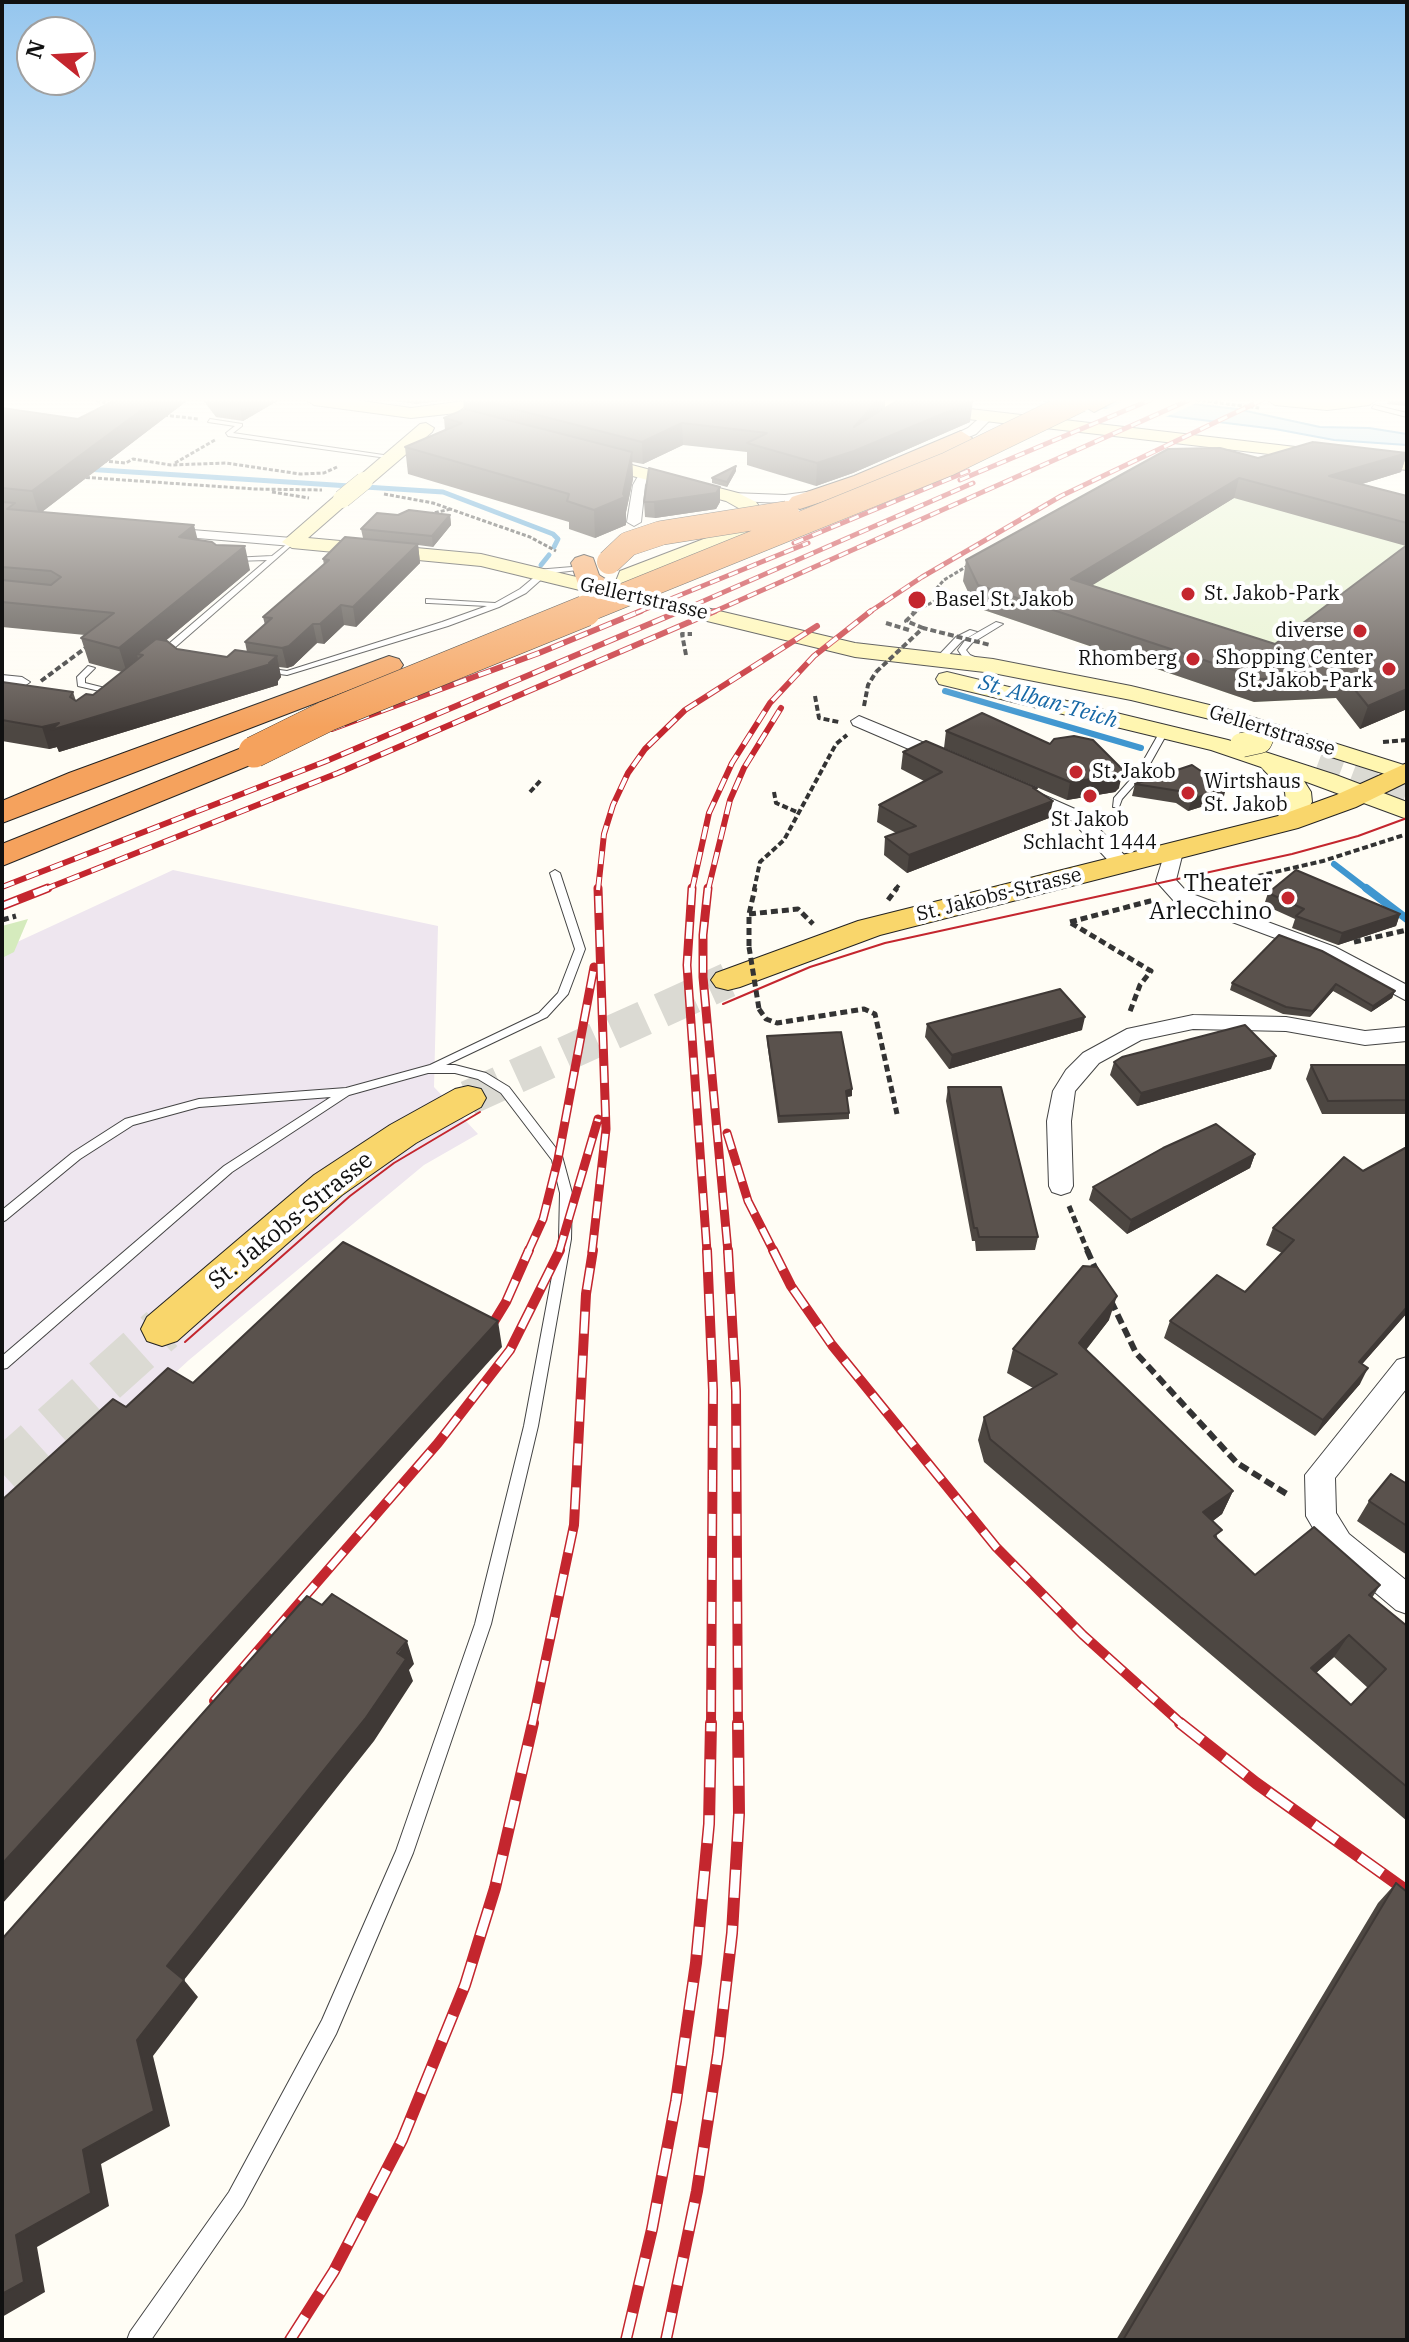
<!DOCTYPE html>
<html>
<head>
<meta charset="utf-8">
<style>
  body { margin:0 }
  #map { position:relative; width:1409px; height:2342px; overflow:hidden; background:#fffdf5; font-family:"IBM Plex Serif",serif }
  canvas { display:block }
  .frame { position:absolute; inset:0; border:4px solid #111; pointer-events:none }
  .north { position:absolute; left:16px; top:16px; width:80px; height:80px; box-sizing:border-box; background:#fff; border:2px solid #a0a0a0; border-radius:50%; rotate:288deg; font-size:22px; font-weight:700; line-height:32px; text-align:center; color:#111 }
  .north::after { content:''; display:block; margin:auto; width:28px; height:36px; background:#c4262e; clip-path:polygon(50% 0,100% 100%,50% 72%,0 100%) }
</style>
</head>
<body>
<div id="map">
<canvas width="1409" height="2342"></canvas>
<div class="frame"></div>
<div class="north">N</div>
</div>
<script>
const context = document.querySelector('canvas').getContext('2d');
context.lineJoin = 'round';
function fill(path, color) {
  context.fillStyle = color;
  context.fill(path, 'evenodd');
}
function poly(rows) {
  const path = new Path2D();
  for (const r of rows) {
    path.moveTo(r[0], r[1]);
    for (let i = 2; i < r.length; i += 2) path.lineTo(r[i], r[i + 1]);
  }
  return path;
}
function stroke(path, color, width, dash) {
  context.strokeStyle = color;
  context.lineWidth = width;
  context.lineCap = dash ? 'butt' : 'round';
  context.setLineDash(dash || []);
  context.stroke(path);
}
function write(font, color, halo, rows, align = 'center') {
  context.font = font + ' "IBM Plex Serif",serif';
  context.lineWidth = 8;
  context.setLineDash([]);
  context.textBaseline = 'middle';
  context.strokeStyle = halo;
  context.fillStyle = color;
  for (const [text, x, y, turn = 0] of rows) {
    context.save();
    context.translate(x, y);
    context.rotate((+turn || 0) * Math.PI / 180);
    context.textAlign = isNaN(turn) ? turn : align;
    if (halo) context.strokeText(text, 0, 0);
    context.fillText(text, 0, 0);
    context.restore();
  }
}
const industrial = poly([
  [173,870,438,926,434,1087,478,1134,424,1165,189,1360,2,1533,2,949]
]);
const green = poly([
  [28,919,14,952,2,958,2,926]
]);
const pitch = poly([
  [1164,469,1407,518,1407,639,1336,698,1254,702,975,607,963,581]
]);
const water = poly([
  [1040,400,1156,400,1237,409,1320,427,1369,428,1407,434,1407,445,1334,440,1275,429,1040,400]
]);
const pier = poly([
  [1127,400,1193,400,1201,401,1161,419,1100,412]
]);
const streamFar2 = poly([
  [85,469,443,492,553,534,558,539,554,547],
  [541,565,549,555]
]);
const streamFar1 = poly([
  [945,691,1141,748],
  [1334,864,1368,890]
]);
const stream = poly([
  [1366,888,1407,919]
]);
const secondaryTunnel = poly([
  [1320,758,1407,791]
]);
const primaryTunnelFar1 = poly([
  [468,1098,728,980]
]);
const primaryTunnel = poly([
  [2,1473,162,1329]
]);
const pathFar3 = poly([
  [96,400,115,406],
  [1196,400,1259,408],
  [164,415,198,419],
  [103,461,126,463,133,459,171,465,226,463,300,474,324,473,337,467],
  [175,463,215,440],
  [80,477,255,489,322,490],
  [272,492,309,498],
  [384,494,433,503,530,537,556,551],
  [429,514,451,509],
  [912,613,948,594,936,589,944,580,969,565]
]);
const pathFar2 = poly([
  [916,611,906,621,923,628],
  [886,623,909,630],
  [686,655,682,634,692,634],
  [41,681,88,646],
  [815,696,819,718,839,722],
  [864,706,868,685,876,672],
  [1383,742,1407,740],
  [530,792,542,779],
  [774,792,776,803,797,812],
  [1214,886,1323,861,1404,835],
  [754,890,760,862,784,840,836,744,847,735],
  [895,890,899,885]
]);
const pathFar1 = poly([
  [888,900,897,888],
  [749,914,798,909,813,924],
  [2,920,16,916],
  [1070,922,1154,900],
  [1071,923,1151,971,1140,985,1129,1014],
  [1354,942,1407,930],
  [749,946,749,914,755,888],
  [759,1009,766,1019,777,1023,864,1009,875,1014,897,1114],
  [1069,1206,1088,1252]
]);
const path = poly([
  [1087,1250,1096,1270],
  [1111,1301,1136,1353,1237,1463,1290,1496]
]);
const lane = poly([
  [1374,405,1407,413,1407,417,1372,408,1374,405],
  [210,419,242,424,242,426,233,433,397,457,394,459,228,436,226,433,235,426,208,422,210,419],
  [292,540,295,542,294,543,276,559,164,657,158,657,158,653,267,560,234,561,232,560,232,558,272,556,292,540],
  [584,566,588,568,586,569,544,574,544,577,526,593,499,607,448,626,287,675,265,672,261,670,265,668,287,671,442,622,487,606,429,603,426,603,426,599,495,603,520,589,538,574,535,572,536,570,584,566],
  [996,622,1003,624,972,643,966,650,970,655,981,660,981,664,975,664,964,659,958,650,966,639,996,622],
  [970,630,977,632,962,641,943,661,937,661,937,657,956,637,970,630],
  [88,666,95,668,85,678,85,683,117,691,117,695,78,686,77,677,88,666],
  [1162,728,1169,730,1145,773,1122,799,1119,807,1113,807,1114,798,1137,772,1162,728],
  [555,870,560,873,585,949,568,994,547,1017,446,1065,455,1065,486,1073,509,1087,562,1156,572,1193,571,1239,538,1426,491,1624,413,1853,336,2034,243,2206,151,2340,127,2340,130,2332,229,2192,322,2020,396,1851,475,1624,524,1426,559,1239,560,1193,552,1160,501,1093,478,1079,455,1073,428,1073,349,1095,232,1172,7,1368,2,1369,2,1356,224,1166,331,1097,199,1107,133,1125,80,1159,6,1220,2,1222,2,1210,72,1153,125,1119,199,1099,346,1088,430,1065,539,1013,558,993,575,949,550,873,555,870]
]);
const street = poly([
  [984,414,994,416,976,434,940,449,930,446,968,428,984,414],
  [641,471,651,474,645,485,641,522,634,526,627,522,633,485,641,471],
  [821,490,826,491,826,497,785,503,732,501,726,497,732,493,785,495,821,490],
  [167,528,292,538,299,542,292,546,162,535,162,529,167,528],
  [2,675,22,677,30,682,2,702,2,689,7,685,2,685,2,675],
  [859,716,951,754,954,758,945,763,939,762,853,725,851,721,859,716],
  [1023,786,1084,813,1129,860,1131,864,1129,868,1115,868,1072,821,1017,795,1014,791,1023,786],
  [1174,846,1183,852,1176,880,1187,892,1335,947,1407,985,1407,1001,1321,955,1173,900,1156,881,1165,852,1174,846],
  [1193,1015,1286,1017,1365,1031,1407,1027,1407,1041,1365,1045,1286,1031,1193,1029,1141,1040,1099,1063,1075,1091,1071,1121,1073,1186,1070,1192,1061,1195,1052,1192,1049,1186,1047,1121,1053,1091,1066,1070,1083,1053,1127,1029,1193,1015],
  [1407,1357,1407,1388,1335,1478,1336,1513,1349,1534,1407,1581,1407,1614,1396,1610,1327,1552,1306,1516,1305,1475,1397,1360,1407,1357]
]);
const secondary = poly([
  [306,400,354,400,411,408,473,400,456,413,411,418,314,405,306,400],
  [839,400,893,400,1407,460,1407,470,847,405,839,400],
  [1267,400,1377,400,1369,405,1327,410,1275,405,1267,400],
  [426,423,434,428,432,432,370,485,358,485,355,481,358,477,420,424,426,423],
  [590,454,738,493,756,502,765,514,760,527,749,535,635,579,634,583,647,594,855,643,993,659,1131,686,1226,709,1407,766,1407,781,1218,721,1131,700,993,673,855,657,481,566,292,548,282,542,336,495,342,493,348,495,351,499,348,503,308,538,481,554,614,586,620,571,735,527,744,520,746,515,742,510,726,501,584,463,581,459,584,455,590,454],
  [947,672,1228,740,1336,775,1407,802,1407,819,1304,781,1311,792,1312,802,1297,827,1279,827,1275,822,1286,802,1285,792,1261,767,1211,750,939,684,936,679,939,674,947,672]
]);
const primary = poly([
  [1407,763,1407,782,1356,807,1298,828,880,935,740,987,728,990,716,987,711,980,716,973,858,921,1278,816,1336,795,1407,763],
  [468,1086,481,1089,486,1098,481,1107,416,1143,342,1195,177,1341,162,1346,147,1341,141,1329,147,1317,314,1175,390,1125,455,1089,468,1086]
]);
const highway = poly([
  [1089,400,1117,400,1094,412,1084,406,1089,400],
  [961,431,972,438,969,443,870,486,800,509,792,507,788,502,792,497,854,476,961,431],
  [584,555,593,558,599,575,615,585,619,591,615,597,597,597,578,584,571,563,575,558,584,555],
  [389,656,399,659,403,665,399,671,2,823,2,801,69,773,389,656],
  [254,743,265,745,270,752,265,759,2,866,2,844,254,743]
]);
const tram = poly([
  [723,1004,810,967,885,943,1292,854,1358,836,1407,818],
  [185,1342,350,1196,394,1163,480,1112]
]);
const railFar4 = poly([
  [960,480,1150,400],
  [794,543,968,471],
  [636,613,808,543],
  [676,613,973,483],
  [711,613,1189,400],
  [868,613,922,577,1061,496,1262,400]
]);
const railFar3 = poly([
  [332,729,539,653,641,611],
  [2,887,324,762,680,611],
  [43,890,338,773,715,611],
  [598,890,604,834,613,805,628,773,645,749,685,710,817,626],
  [692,890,709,813,732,763,770,703,814,656,871,611],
  [708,890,730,800,744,768,781,708]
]);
const railFar2 = poly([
  [692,888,687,965,707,1252],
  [708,888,703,935,703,977,728,1252],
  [2,906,48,888],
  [727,1133,748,1201,774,1252],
  [528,1252,543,1219,558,1159,594,967],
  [559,1252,598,1119],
  [592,1252,606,1129,598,888]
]);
const railFar1 = poly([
  [707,1250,713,1390,711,1725],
  [728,1250,736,1391,738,1725],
  [773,1250,791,1286,832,1345,996,1547,1083,1635,1183,1725],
  [484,1338,506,1302,529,1250],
  [214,1701,438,1443,510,1350,560,1250],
  [532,1725,574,1525,586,1294,593,1250]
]);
const rail = poly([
  [1180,1723,1256,1783,1407,1891],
  [290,2340,334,2271,402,2140,465,1985,495,1888,533,1723],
  [626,2340,652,2229,676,2101,696,1963,709,1824,711,1723],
  [666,2340,697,2191,718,2054,732,1933,739,1814,738,1723]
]);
const pathBridgeFar1 = poly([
  [876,672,923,628,990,645]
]);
const pathBridge = poly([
  [749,947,759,1009]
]);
const secondaryBridgeFar1 = poly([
  [342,499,364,481]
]);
const secondaryBridge = poly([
  [1242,745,1260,741,1264,732]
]);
const highwayBridgeFar1 = poly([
  [609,562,628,544,661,533,787,513],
  [580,613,948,464,1080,400]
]);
const highwayBridge = poly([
  [254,752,327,716,585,611]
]);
const wall = poly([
  [116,400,188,400,42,512,198,540,216,545,250,570,166,640,177,649,227,657,247,652,245,642,265,625,263,617,324,565,323,559,363,538,361,529,398,515,450,515,451,525,433,547,418,545,420,563,356,627,344,625,324,644,317,643,293,666,287,668,279,667,281,677,278,681,278,685,59,752,57,747,49,749,2,741,2,682,73,692,76,701,93,695,122,672,89,663,81,638,85,635,2,627,2,408,78,419],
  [203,400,279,400,243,421,216,417],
  [387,400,446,400,416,404],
  [463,400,885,400,885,409,970,422,853,473,816,486,747,465,747,452,683,445,643,464,632,462,633,479,626,512,626,525,595,538,569,529,569,522,408,474,405,447,445,430,444,418,464,409],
  [1388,400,1407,400,1407,406,1387,404],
  [1407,453,1401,472,1362,484,1407,496,1407,709,1360,729,1336,698,1254,702,975,607,963,581,966,560,1258,458],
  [1234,498,1406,546,1275,644,1091,585],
  [736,471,727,487,712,483,712,478],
  [644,502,720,502,716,509,655,518,645,517],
  [946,731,1119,788,1115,792,1067,800,944,748],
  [903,752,1037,788,1036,790,1049,818,907,873,884,855,885,837,896,833,877,822,879,805,924,781,901,769],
  [1192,765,1223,800,1188,811,1176,803,1132,796,1135,784],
  [1268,893,1400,914,1396,926,1338,945,1292,928,1295,919,1264,905],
  [1279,935,1395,991,1392,998,1371,1012,1333,991,1310,1017,1283,1014,1230,990,1232,983],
  [927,1024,1082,1030,949,1069,925,1037],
  [767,1036,852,1089,852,1096,847,1097,849,1113,849,1119,778,1123,767,1042],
  [1114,1062,1271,1069,1137,1106,1110,1075],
  [1311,1065,1407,1065,1407,1114,1322,1114,1306,1079],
  [948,1087,1038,1237,1035,1250,976,1251,975,1241,972,1241,946,1101],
  [1407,1149,1407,1313,1362,1364,1360,1384,1315,1436,1164,1338,1170,1321,1245,1292,1282,1253,1266,1245,1273,1228,1363,1171],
  [1255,1154,1250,1168,1127,1234,1089,1200,1093,1187],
  [1109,1320,1086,1350,1233,1491,1222,1514,1213,1521,1218,1540,1255,1575,1380,1585,1372,1598,1407,1626,1407,1821,984,1462,978,1440,984,1417,1033,1388,1007,1373,1013,1349],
  [1334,1657,1368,1688,1351,1705,1316,1673],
  [1407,1484,1407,1555,1357,1521,1369,1501],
  [1396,1883,1407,2340,1116,2340,1378,1903]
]);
const shadedWall = poly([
  [155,400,188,400,39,514,32,491],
  [238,400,279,400,243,421],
  [415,400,446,400,416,404],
  [878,400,885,400,884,412,854,427],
  [973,401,970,422,853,473,816,486,817,463],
  [682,423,683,445,643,464,642,442],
  [632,452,633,479,626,512,626,525,595,538,594,510,623,494],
  [1407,453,1401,472,1323,496,1329,476],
  [736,466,736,471,727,487,727,482],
  [1239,478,1234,498,1067,601,1071,579],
  [720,487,720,502,716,509,655,518,654,502],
  [450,515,451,525,433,547,432,536],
  [194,525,200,549,179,537],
  [418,544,420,563,356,627,353,607],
  [245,546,250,570,144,659,143,655,137,654,139,663,127,673,119,648],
  [341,605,344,625,324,644,320,624],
  [313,624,317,643,293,666,287,668,282,648],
  [277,656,281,677,278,681,278,685,59,752,57,747,49,749,42,727,269,663],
  [1407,689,1407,709,1360,729,1368,706],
  [1123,770,1119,788,1115,792,1067,800,1070,782],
  [1226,788,1223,800,1188,811,1192,799],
  [1053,801,1049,818,907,873,909,855],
  [1400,914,1396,926,1338,945,1342,933],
  [1336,984,1333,991,1310,1017,1313,1011],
  [1395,991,1392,998,1371,1012,1373,1006],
  [1085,1017,1082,1030,949,1069,952,1055],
  [1276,1056,1271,1069,1137,1106,1141,1093],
  [852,1089,852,1096,846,1097,846,1091],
  [1255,1154,1250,1168,1127,1234,1131,1220],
  [1117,1296,1109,1320,1072,1367,1079,1343],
  [1407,1307,1407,1313,1350,1378,1359,1362],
  [498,1321,502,1347,2,1904,2,1864],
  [1368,1368,1360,1384,1315,1436,1323,1420],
  [1233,1491,1222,1514,1193,1535,1203,1512],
  [1349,1635,1334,1657,1297,1690,1311,1668],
  [407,1641,414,1664,409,1670,413,1681,374,1741,184,1980,198,1997,153,2056,170,2126,101,2164,109,2206,37,2247,45,2292,2,2317,2,2294,16,2235,83,2150,137,2040,167,1966]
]);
const building = poly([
  [116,400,155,400,32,491,2,488,2,408,78,419,116,400],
  [497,400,878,400,854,427,898,400,973,401,854,451,817,463,747,443,767,433,682,423,642,442,491,403,497,400],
  [465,409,632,452,623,494,625,497,594,510,567,501,569,494,405,447,462,423,444,418,465,409],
  [1313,442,1407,453,1329,476,1407,496,1407,523,1239,478,1071,579,1275,644,1407,545,1407,689,1368,706,1343,675,1261,679,978,585,966,560,1168,449,1220,448,1258,458,1313,442],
  [736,466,727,482,712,478,736,466],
  [649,468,720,487,716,493,654,502,644,502,649,468],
  [2,502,15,503,7,509,194,525,179,537,212,542,216,545,245,546,119,648,81,638,114,613,2,602,2,580,51,585,61,577,51,571,2,567,2,502],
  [409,510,450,515,432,536,361,529,377,513,398,515,409,510],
  [345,537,418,544,353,607,341,605,320,624,313,624,289,646,282,648,245,642,272,618,263,617,329,560,323,559,345,537],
  [156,639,167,641,177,649,227,657,235,650,277,656,269,663,274,663,51,730,59,723,42,727,2,720,2,682,73,692,70,697,76,701,86,694,93,695,143,655,137,654,156,639],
  [982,713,1050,744,1054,739,1074,736,1093,740,1123,770,1119,775,1070,782,946,731,982,713],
  [926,741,1037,788,1033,788,1053,801,909,855,885,837,916,826,879,805,942,772,903,752,926,741],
  [1192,765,1226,788,1192,799,1179,791,1135,784,1192,765],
  [1296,870,1400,914,1342,933,1296,916,1304,909,1268,893,1296,870],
  [1279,935,1322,951,1395,991,1373,1006,1336,984,1313,1011,1286,1007,1232,983,1279,935],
  [1060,989,1085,1017,952,1055,927,1024,1060,989],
  [1245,1025,1276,1056,1141,1093,1114,1062,1122,1057,1245,1025],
  [841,1032,852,1089,846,1091,849,1113,779,1116,767,1036,841,1032],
  [1311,1065,1407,1065,1407,1100,1328,1101,1311,1065],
  [948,1087,1001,1087,1038,1237,979,1237,977,1228,974,1228,948,1087],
  [1216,1124,1255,1154,1131,1220,1093,1187,1163,1148,1216,1124],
  [1405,1148,1407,1149,1407,1307,1359,1362,1368,1368,1323,1420,1170,1321,1217,1275,1245,1292,1294,1240,1273,1228,1344,1157,1363,1171,1405,1148],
  [343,1242,498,1321,2,1864,2,1500,113,1399,126,1407,168,1368,193,1383,343,1242],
  [1083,1266,1097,1267,1117,1296,1079,1343,1233,1491,1203,1512,1222,1530,1214,1536,1255,1575,1314,1527,1380,1585,1369,1595,1407,1626,1407,1787,990,1439,984,1417,1057,1374,1013,1349,1083,1266],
  [1349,1635,1386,1669,1351,1705,1311,1668,1349,1635],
  [1391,1474,1407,1484,1407,1526,1369,1501,1391,1474],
  [332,1594,407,1641,397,1653,406,1659,365,1719,167,1966,184,1980,137,2040,154,2111,83,2150,91,2193,16,2235,24,2282,2,2294,2,1939,307,1596,322,1605,332,1594],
  [1396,1883,1407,1892,1407,2340,1123,2340,1396,1883]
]);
const markers = [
  [1188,594,8,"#c4262e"],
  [917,600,10,"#c4262e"],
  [1360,631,8,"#c4262e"],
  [1193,659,8,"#c4262e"],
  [1389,669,8,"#c4262e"],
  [1076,772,8,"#c4262e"],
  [1188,793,8,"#c4262e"],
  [1090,796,8,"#c4262e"],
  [1288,898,8,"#c4262e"]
];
const farPoinames = [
  ["St. Jakob-Park",1204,594],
  ["Basel St. Jakob",935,600],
  ["diverse",1344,631,"right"],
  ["Shopping Center",1373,658,"right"],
  ["St. Jakob-Park",1373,681,"right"],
  ["Rhomberg",1177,659,"right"],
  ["St. Jakob",1092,772],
  ["Wirtshaus",1204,782],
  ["St. Jakob",1204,805],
  ["St Jakob",1090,820,"center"],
  ["Schlacht 1444",1090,843,"center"]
];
const farStreetnames = [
  ["Gellertstrasse",644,599,13],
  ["Gellertstrasse",1272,731,17],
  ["St. Jakobs-Strasse",999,895,-14]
];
const farWaternames = [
  ["St. Alban-Teich",1048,702,16]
];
const poiNames = [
  ["Theater",1272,884],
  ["Arlecchino",1272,912]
];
const streetNames = [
  ["St. Jakobs-Strasse",291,1221,-39]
];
fill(industrial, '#eee6ef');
fill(green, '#d5ebbd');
fill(pitch, '#e6f2cf');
fill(water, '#b9e0f7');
stroke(water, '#3f96cf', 2);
fill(pier, '#fffdf5');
stroke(streamFar2, '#3f96cf', 5);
stroke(streamFar1, '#3f96cf', 6);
stroke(stream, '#3f96cf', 8);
stroke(secondaryTunnel, '#dbdad3', 24, [24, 12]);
stroke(primaryTunnelFar1, '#dbdad3', 35, [35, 18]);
stroke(primaryTunnel, '#dbdad3', 46, [46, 23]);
stroke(lane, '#444', 2);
stroke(street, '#444', 2);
stroke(secondary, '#333', 2);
stroke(primary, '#222', 2);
stroke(highway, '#222', 2);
stroke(pathFar3, '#333', 3, [4, 2]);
stroke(pathFar2, '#333', 4, [6, 3]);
stroke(pathFar1, '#333', 5, [7, 4]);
stroke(path, '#333', 6, [10, 5]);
fill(lane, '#fff');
fill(street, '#fff');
fill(secondary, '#fff6b0');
fill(primary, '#f9d66b');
fill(highway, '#f5a25d');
stroke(tram, '#c4262e', 2);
stroke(railFar4, '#c4262e', 5);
stroke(railFar3, '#c4262e', 6);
stroke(railFar2, '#c4262e', 9);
stroke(railFar1, '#c4262e', 10);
stroke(rail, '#c4262e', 12);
stroke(railFar4, '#fff', 3, [10]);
stroke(railFar3, '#fff', 4, [13]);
stroke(railFar2, '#fff', 6, [17]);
stroke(railFar1, '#fff', 7, [22]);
stroke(rail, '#fff', 9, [28]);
stroke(secondaryBridgeFar1, '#333', 19, []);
stroke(secondaryBridge, '#333', 25, []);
stroke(highwayBridgeFar1, '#222', 25, []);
stroke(highwayBridge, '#222', 32, []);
stroke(pathBridgeFar1, '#333', 4, [6, 3]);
stroke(pathBridge, '#333', 5, [7, 4]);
stroke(secondaryBridgeFar1, '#fff6b0', 18);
stroke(secondaryBridge, '#fff6b0', 24);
stroke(highwayBridgeFar1, '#f5a25d', 24);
stroke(highwayBridge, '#f5a25d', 31);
fill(wall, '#4d4742');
fill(shadedWall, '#3f3936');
fill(building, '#5a524d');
stroke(building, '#3f3936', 2);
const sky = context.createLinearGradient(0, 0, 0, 728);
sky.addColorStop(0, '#95c6ee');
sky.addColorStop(0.55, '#fffefa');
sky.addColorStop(1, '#fffefa00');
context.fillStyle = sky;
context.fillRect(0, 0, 1409, 728);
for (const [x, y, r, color] of markers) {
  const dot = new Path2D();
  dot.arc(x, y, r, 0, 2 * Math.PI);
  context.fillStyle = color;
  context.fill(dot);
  stroke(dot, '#fff', 3);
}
write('20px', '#111', '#fff', farPoinames, 'left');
write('20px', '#111', '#fff', farStreetnames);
write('italic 22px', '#1768a6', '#fff', farWaternames);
write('24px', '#111', '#fff', poiNames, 'right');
write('24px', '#111', '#fff', streetNames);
</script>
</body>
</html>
